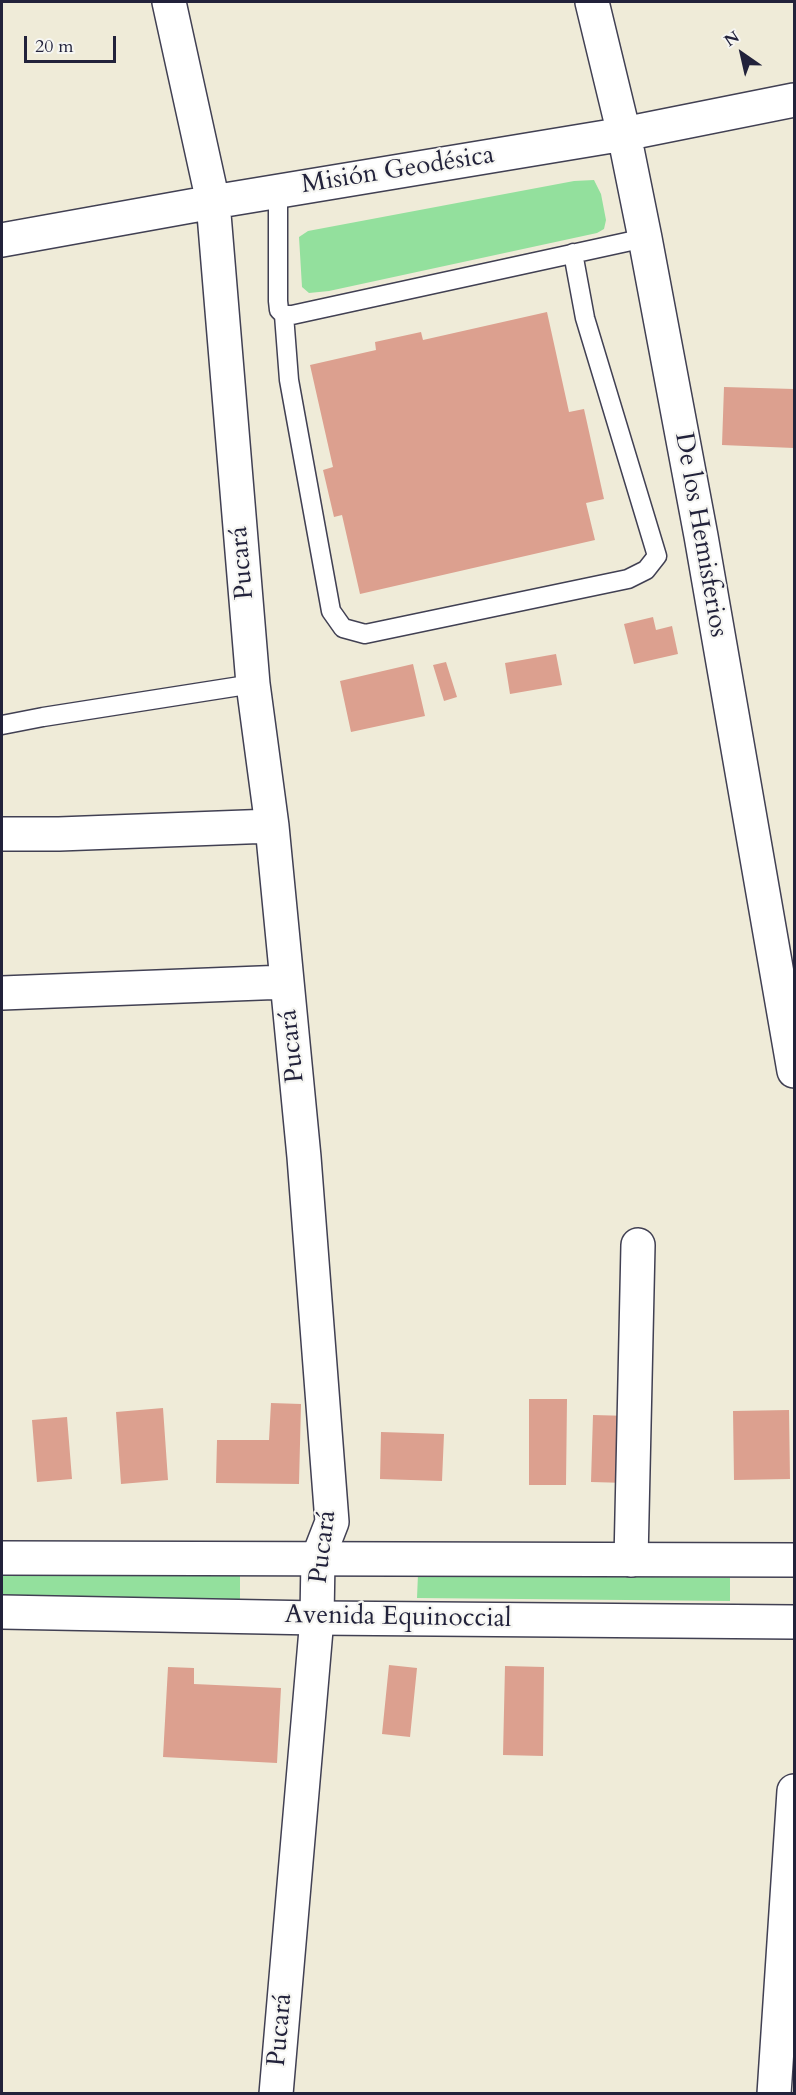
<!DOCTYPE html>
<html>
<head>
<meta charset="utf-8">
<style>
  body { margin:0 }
  #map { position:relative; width:796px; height:2095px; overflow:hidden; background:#efebd8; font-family:Cardo,serif }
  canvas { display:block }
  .frame { position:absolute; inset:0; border:3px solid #22223b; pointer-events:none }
  .north { position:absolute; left:712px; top:24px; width:60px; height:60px; -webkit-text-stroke:4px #f6f6f2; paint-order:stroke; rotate:326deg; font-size:16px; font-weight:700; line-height:24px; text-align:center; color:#22223b }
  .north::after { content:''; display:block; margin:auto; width:21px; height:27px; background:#22223b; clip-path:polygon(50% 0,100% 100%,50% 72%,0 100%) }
  .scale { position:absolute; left:24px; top:36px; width:92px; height:27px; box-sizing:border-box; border:3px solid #22223b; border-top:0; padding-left:8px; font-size:18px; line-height:21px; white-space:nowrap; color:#22223b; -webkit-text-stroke:4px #f6f6f2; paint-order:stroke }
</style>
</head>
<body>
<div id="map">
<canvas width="796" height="2095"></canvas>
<div class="frame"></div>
<div class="north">N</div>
<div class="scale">20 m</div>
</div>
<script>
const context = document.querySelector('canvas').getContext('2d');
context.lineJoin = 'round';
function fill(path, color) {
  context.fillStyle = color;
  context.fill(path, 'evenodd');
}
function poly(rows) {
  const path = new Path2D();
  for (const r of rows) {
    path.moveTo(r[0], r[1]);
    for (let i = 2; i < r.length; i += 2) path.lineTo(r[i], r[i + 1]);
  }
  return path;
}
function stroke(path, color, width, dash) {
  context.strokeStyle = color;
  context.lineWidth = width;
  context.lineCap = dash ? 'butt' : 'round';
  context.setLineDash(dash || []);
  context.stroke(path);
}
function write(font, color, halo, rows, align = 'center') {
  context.font = font + ' Cardo,serif';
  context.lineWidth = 4.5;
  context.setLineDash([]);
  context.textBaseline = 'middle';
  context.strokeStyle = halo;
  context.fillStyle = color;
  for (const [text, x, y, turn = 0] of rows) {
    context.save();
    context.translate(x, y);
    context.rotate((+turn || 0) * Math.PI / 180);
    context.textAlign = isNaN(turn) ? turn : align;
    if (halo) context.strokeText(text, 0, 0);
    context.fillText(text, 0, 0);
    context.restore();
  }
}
const green = poly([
  [594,180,601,194,606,220,604,229,597,233,329,291,309,293,302,287,299,237,308,231,574,181],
  [418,1574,730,1578,730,1601,417,1598],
  [2,1576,240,1576,240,1601,2,1600]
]);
const building = poly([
  [547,312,569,412,584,409,604,499,586,503,595,540,360,594,342,515,334,517,323,470,333,467,310,365,376,350,375,342,421,332,423,340],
  [724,387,794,389,794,448,722,445],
  [653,617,656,630,672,626,678,654,634,664,624,624],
  [556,654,562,685,510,694,505,663],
  [446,662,457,697,444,701,433,665],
  [413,664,425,716,351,732,340,681],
  [529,1399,567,1399,566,1485,529,1485],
  [271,1403,301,1404,299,1484,216,1483,217,1440,269,1440],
  [163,1408,168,1480,121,1484,116,1412],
  [789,1410,790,1479,734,1480,733,1411],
  [593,1415,630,1416,627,1483,591,1482],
  [67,1417,72,1479,37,1482,32,1420],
  [381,1432,444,1434,442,1481,380,1479],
  [389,1665,417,1668,410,1737,382,1734],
  [505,1666,544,1667,543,1756,503,1755],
  [168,1667,194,1668,194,1684,281,1688,277,1763,163,1757]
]);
const lane = poly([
  [278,191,278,301,279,310,284,315,292,315,645,238],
  [284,315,289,380,331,611,343,628,365,634,628,579,646,570,657,556,585,318,573,253],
  [2,725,43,717,253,684]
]);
const street = poly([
  [169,2,213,202,253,684,272,826,304,1157,332,1522,318,1558,317,1618,276,2094],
  [592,2,624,134,645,238,701,536,794,1071],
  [2,240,213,202,624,134,794,100],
  [2,834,59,834,272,826],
  [2,993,286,982],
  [631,1560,638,1245],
  [774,2094,794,1791]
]);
const secondary = poly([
  [2,1558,794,1560],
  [2,1612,317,1618,794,1622]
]);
const streetNames = [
  ["Misión Geodésica",398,171,-9],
  ["De los Hemisferios",700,535,80],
  ["Pucará",243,563,-95],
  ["Pucará",293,1046,-96],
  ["Pucará",324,1547,-83],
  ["Avenida Equinoccial",398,1618,1],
  ["Pucará",281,2030,-85]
];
fill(green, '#93e09d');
fill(building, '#dca08f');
stroke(lane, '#414053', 21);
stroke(street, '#414053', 36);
stroke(secondary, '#414053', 36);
stroke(lane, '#fff', 18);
stroke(street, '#fff', 33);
stroke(secondary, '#fff', 33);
write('26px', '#22223b', '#f6f6f2', streetNames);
</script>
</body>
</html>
